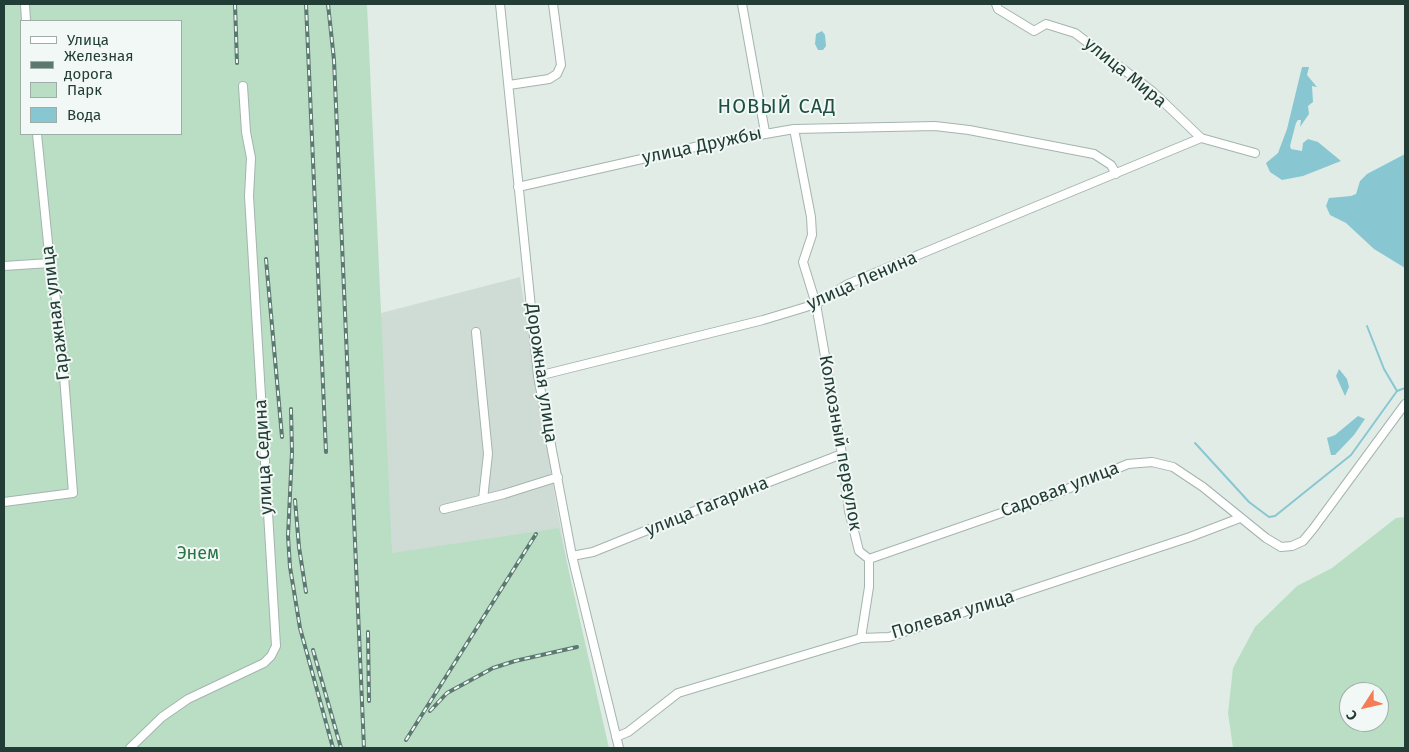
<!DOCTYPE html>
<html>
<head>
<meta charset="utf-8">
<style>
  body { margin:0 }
  #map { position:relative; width:1409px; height:752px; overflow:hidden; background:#e1ece7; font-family:"Fira Sans",sans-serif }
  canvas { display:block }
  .frame { position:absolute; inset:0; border:5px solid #213d35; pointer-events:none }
  .legend { position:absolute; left:20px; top:20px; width:162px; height:115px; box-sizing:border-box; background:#f2f8f5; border:1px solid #9eada8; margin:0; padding:6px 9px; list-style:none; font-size:15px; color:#213d35 }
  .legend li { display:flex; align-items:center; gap:10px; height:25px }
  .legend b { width:25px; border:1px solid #9eada8 }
  .north { position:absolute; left:1339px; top:682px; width:50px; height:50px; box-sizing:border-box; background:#f2f8f5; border:1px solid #9eada8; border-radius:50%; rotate:235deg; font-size:14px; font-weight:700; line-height:20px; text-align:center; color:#213d35 }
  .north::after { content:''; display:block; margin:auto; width:18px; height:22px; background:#f47c57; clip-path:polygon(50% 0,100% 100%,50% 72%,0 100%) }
</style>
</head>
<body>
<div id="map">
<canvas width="1409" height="752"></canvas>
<div class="frame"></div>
<ul class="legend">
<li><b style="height:6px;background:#fff"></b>Улица</li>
<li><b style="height:6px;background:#5b7971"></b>Железная дорога</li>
<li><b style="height:14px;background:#b9dec3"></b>Парк</li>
<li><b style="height:14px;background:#88c7d2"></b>Вода</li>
</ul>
<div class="north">С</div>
</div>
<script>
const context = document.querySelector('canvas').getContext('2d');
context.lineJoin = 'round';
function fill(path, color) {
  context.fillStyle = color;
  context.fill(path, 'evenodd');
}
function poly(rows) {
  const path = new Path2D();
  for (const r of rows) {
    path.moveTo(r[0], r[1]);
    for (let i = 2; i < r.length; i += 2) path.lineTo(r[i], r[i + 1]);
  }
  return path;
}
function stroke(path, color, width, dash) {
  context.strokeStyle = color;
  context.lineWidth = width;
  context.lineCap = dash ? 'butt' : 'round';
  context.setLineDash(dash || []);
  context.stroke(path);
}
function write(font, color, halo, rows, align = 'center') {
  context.font = font + ' "Fira Sans",sans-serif';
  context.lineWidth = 4;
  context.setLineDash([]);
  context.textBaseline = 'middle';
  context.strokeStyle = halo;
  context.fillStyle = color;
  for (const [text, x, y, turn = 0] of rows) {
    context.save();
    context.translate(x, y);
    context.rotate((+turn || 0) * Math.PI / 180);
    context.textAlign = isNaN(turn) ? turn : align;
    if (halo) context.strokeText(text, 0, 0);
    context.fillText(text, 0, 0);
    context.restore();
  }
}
const built = poly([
  [520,277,555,497,597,724,414,748,358,319]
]);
const green = poly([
  [4,4,367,4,392,553,559,528,609,748,4,748],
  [21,21,181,21,181,134,21,134],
  [1405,517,1405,748,1233,748,1228,713,1233,668,1255,627,1297,586,1332,568,1396,518],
  [1349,692,1379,692,1379,722,1349,722]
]);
const water = poly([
  [822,31,825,35,826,46,823,50,818,50,815,44,816,34],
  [1302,67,1309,67,1307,75,1317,87,1312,86,1313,102,1308,106,1309,114,1300,127,1301,120,1298,120,1296,123,1290,146,1291,149,1302,151,1303,143,1308,139,1318,142,1341,161,1303,176,1282,180,1270,172,1266,163,1278,153,1287,129],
  [1405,154,1405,268,1374,249,1346,223,1330,215,1326,206,1329,198,1351,196,1356,194,1360,181,1367,174],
  [1339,369,1347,379,1349,387,1345,396,1336,376],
  [1358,416,1365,419,1354,435,1335,455,1331,455,1327,438,1335,435]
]);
const stream = poly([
  [1397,391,1405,388],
  [1195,443,1249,502,1269,517,1275,516,1351,455,1397,391,1384,369,1367,326]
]);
const minor = poly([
  [25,4,26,21],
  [500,4,538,376,572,556,619,748],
  [742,4,765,132],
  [996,4,998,9,1034,31,1046,24,1075,33,1152,91,1201,138,1255,153],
  [509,85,549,79,557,74,561,65,553,4],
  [794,129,811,217,812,235,803,262,816,304,842,454,849,511,859,551,869,559,869,587,861,638],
  [518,187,708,144,794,129,935,126,969,130,1094,154,1111,165,1116,174],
  [4,266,50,263],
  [476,332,488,454,483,499],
  [538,376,763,320,816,304,848,284,1201,138],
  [4,502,73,493,60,324,50,263,37,134],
  [444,509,504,494,558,477],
  [572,556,593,552,717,502,842,454],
  [869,559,1050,496,1128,464,1152,462,1173,467,1203,487,1266,538,1281,547,1292,546,1303,541,1313,529,1405,404],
  [616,737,628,732,678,693,861,638,889,637,1190,537,1240,518],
  [130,748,162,717,188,699,264,663,271,656,276,646,249,196,251,158,246,132,243,86]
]);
const rail = poly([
  [235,4,237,63],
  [306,4,326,452],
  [328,4,334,60,364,748],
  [266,259,282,437],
  [291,409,292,452,288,536,290,567,300,628,333,748],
  [295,500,299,547,306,592],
  [368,632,369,701],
  [313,650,341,748],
  [430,711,447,693,493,668,515,661,577,647],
  [406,740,536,534]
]);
const streetNames = [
  ["улица Мира",1125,73,39],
  ["улица Дружбы",702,146,-12],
  ["улица Ленина",862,281,-24],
  ["Гаражная улица",56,313,-97],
  ["Дорожная улица",541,373,82],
  ["Колхозный переулок",840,443,80],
  ["улица Седина",264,457,-93],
  ["Садовая улица",1060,490,-21],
  ["улица Гагарина",707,507,-22],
  ["Полевая улица",953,615,-17]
];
const parkNames = [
  ["Энем",198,554]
];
const quarterNames = [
  ["НОВЫЙ САД",777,107]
];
fill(built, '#cfdcd6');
fill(green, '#b9dec3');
fill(water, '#88c7d2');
stroke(stream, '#88c7d2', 2);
stroke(minor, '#a4b4ae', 10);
stroke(minor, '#fff', 8);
stroke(rail, '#5b7971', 4);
stroke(rail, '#f2f8f5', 2, [5.5]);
write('18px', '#213d35', '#f2f8f5', streetNames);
write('18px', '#2a7546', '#f2f8f5', parkNames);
context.letterSpacing = '1px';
write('20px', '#1d4f43', '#f2f8f5', quarterNames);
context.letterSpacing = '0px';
</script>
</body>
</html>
